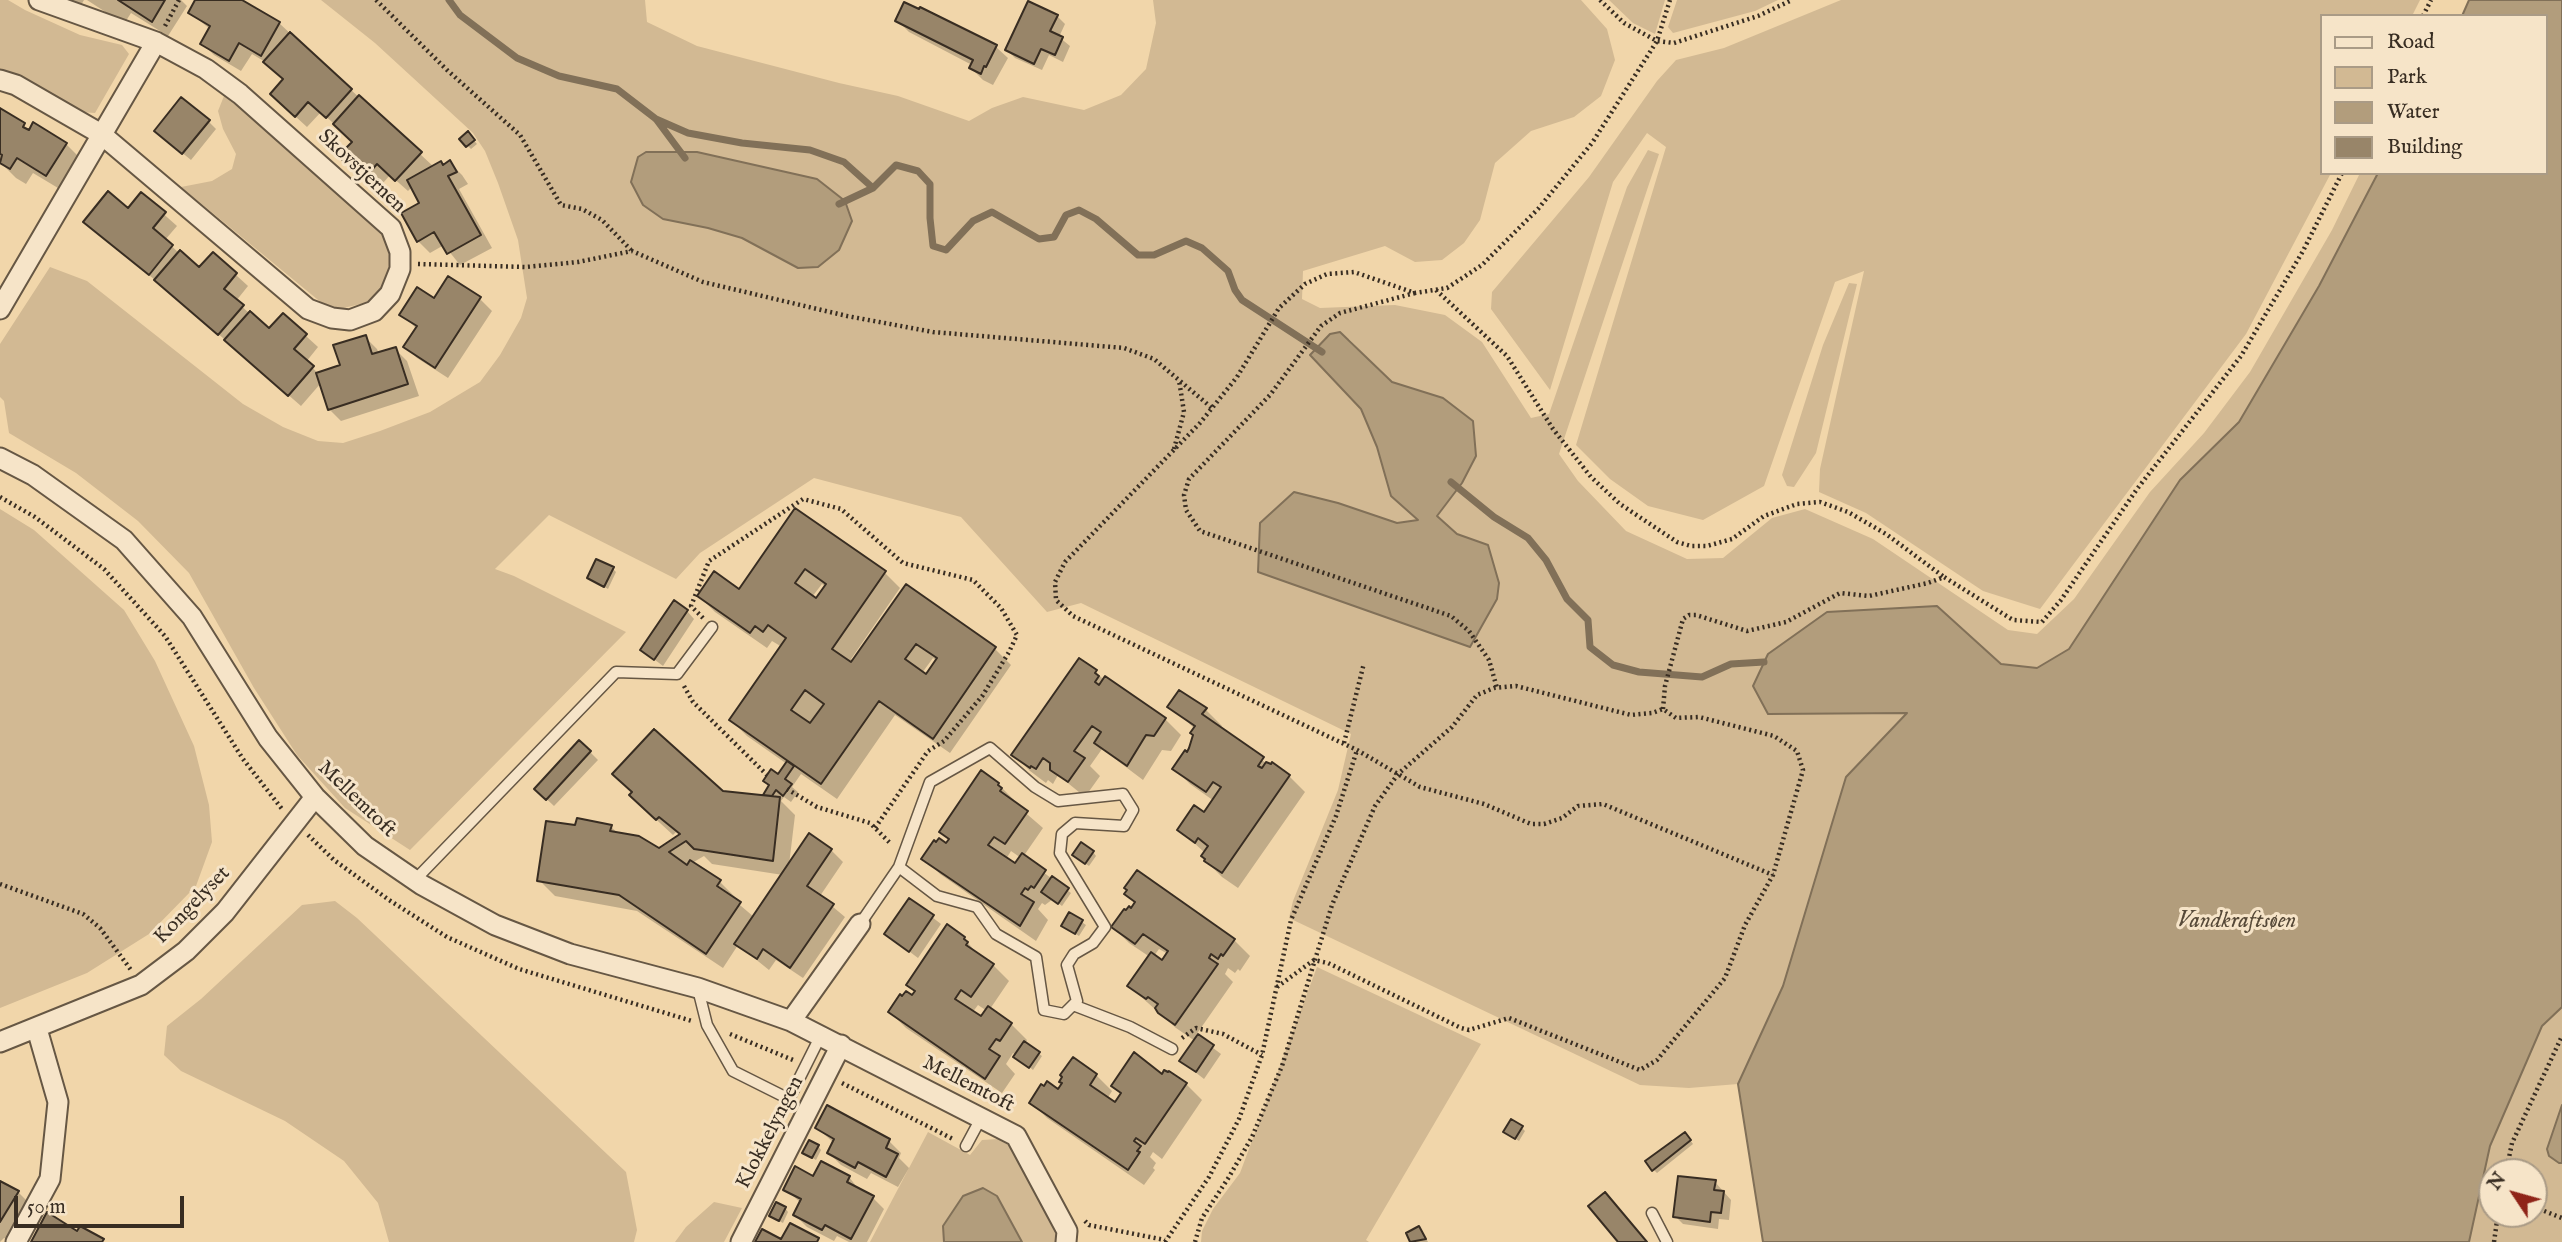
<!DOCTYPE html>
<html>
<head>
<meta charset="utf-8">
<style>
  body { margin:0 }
  #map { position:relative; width:2562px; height:1242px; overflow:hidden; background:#f1d6aa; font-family:"IM FELL English",serif }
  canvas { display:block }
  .legend { position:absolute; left:2320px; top:14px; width:228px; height:161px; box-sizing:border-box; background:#f6e4c8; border:2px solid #aa9b86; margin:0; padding:9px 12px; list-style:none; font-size:21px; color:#382d22 }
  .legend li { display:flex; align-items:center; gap:14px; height:35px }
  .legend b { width:35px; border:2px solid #aa9b86 }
  .north { position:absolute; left:2478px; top:1158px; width:70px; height:70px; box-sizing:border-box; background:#f6e4c8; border:2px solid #aa9b86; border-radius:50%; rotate:306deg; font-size:19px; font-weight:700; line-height:28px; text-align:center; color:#382d22 }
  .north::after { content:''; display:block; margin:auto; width:24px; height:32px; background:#8f2418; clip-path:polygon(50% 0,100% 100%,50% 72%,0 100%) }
  .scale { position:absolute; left:14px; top:1196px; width:170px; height:32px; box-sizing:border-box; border:4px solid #382d22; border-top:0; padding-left:9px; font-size:21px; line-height:24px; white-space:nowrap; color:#382d22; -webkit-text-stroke:5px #f6e4c8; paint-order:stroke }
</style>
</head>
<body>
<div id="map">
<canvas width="2562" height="1242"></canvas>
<ul class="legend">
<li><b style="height:9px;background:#f6e4c8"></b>Road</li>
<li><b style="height:19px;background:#d2b993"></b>Park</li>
<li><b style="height:19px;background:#b29d7c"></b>Water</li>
<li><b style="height:19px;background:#988569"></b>Building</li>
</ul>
<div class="north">N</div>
<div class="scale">50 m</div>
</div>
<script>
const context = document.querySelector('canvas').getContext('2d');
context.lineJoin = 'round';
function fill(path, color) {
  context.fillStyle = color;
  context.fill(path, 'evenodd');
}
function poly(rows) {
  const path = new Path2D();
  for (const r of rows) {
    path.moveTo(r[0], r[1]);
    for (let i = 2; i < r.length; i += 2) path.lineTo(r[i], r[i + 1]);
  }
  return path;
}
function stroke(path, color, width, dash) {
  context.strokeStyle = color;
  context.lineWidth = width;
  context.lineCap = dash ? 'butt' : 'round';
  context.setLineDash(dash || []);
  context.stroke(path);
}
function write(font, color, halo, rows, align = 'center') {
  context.font = font + ' "IM FELL English",serif';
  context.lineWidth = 6;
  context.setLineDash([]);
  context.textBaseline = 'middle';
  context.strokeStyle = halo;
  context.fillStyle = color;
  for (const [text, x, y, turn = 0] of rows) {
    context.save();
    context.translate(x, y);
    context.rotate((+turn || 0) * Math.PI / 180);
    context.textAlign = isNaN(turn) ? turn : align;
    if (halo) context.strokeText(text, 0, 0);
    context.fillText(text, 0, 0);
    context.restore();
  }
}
const green = poly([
  [0,0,8,0,25,10,80,35,122,45,129,54,95,113,80,112,28,82,0,70],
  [321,0,645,0,647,22,697,46,839,83,898,96,969,121,992,108,1023,97,1084,110,1121,95,1146,69,1156,23,1153,0,1581,0,1607,29,1615,60,1601,96,1574,117,1531,131,1495,163,1480,220,1464,243,1442,260,1415,262,1385,246,1303,271,1302,299,1320,308,1395,305,1445,315,1482,342,1531,418,1549,414,1627,187,1648,150,1659,154,1559,454,1578,481,1626,531,1687,559,1723,558,1772,518,1805,509,1873,539,2008,630,2037,634,2074,599,2150,492,2204,433,2250,372,2332,230,2360,173,2378,173,2319,286,2239,422,2180,480,2069,649,2037,668,2001,664,1937,606,1768,654,1753,686,1768,714,1908,713,1846,777,1783,986,1738,1084,1689,1088,1640,1085,1289,918,1293,901,1338,790,1351,734,1081,603,1047,612,961,517,814,478,700,553,676,579,549,515,495,569,514,576,626,632,410,850,345,808,297,755,254,688,189,573,138,521,76,473,9,433,4,401,0,397,0,344,50,267,87,281,243,404,283,427,318,441,343,443,380,431,430,412,480,382,500,355,521,318,527,298,518,240,498,183,485,151,473,133,375,43],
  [646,152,697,152,852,221,839,250,818,267,798,268,742,238,708,228,663,219,643,205,631,182],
  [1349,339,1392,382,1443,398,1476,456,1462,483,1437,517,1457,534,1488,545,1499,582,1497,599,1338,503,1397,523,1418,521,1377,447,1361,409,1310,355],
  [1609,0,1665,0,1655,34,1633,23],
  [1677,0,1778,0,1755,11,1673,33,1668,27],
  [1841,0,2420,0,2412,16,2322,16,2322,173,2331,173,2246,334,2040,609,1983,591,1866,513,1819,492,1820,469,1864,271,1835,282,1764,486,1703,520,1648,506,1610,479,1576,445,1666,147,1647,133,1613,182,1550,390,1491,309,1492,292,1589,177,1657,81,1676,60,1724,48],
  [224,96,263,127,382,234,391,256,390,275,378,295,365,303,339,309,323,304,181,187,212,181,232,169,236,154,223,129,218,111],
  [1849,283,1857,284,1816,453,1794,487,1787,486,1782,475,1823,345],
  [0,509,34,530,124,610,155,661,194,746,209,805,212,842,196,886,149,934,87,973,0,1008],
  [335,901,357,918,626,1172,637,1230,634,1242,389,1242,378,1203,344,1161,285,1121,181,1071,164,1055,167,1026,201,999,302,905],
  [1317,967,1481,1044,1366,1240,1369,1242,1201,1242,1202,1231,1213,1209,1240,1173],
  [2562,1007,2562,1105,2547,1149,2549,1156,2562,1163,2562,1242,2469,1242,2490,1146,2542,1026],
  [2492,1172,2534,1172,2534,1214,2492,1214],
  [928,1132,970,1155,982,1140,998,1139,1017,1150,1059,1242,870,1242],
  [714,1202,742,1208,724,1242,675,1242,686,1227]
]);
const water = poly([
  [2469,0,2562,0,2562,1007,2542,1026,2490,1146,2469,1242,1763,1242,1738,1084,1783,986,1846,777,1907,713,1768,714,1753,686,1768,654,1827,612,1937,606,2001,664,2037,668,2069,649,2180,480,2239,422,2319,286,2378,173,2546,173,2546,16,2462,16,2469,0],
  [646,152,697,152,817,179,845,201,852,221,839,250,818,267,798,268,742,238,708,228,663,219,643,205,631,182,638,157,646,152],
  [1340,332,1392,382,1443,398,1473,421,1476,456,1462,483,1437,516,1457,534,1488,545,1499,583,1497,599,1470,647,1258,572,1260,523,1294,492,1338,503,1397,523,1418,520,1391,496,1377,447,1361,409,1310,355,1330,334,1340,332],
  [2562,1105,2562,1163,2559,1163,2549,1156,2547,1149,2562,1105],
  [983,1188,997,1196,1022,1242,944,1242,943,1226,963,1196,983,1188]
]);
const shadow = poly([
  [68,0,84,0,80,7],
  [87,0,181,0,187,6,168,36,131,13,124,24],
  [197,0,239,0,279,23,434,167,443,166,450,163,462,175,468,184,459,189,492,248,460,265,444,245,430,253,418,241,421,203,412,187,408,191,390,175,377,190,352,168,354,142,321,112,307,127,284,106,285,80,267,63,252,54,241,71,214,55,202,43,210,29,190,13],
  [921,10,996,47,1008,58,993,85,983,80,971,68,972,65,909,32,897,20],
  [1057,16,1065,24,1059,37,1070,46,1063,62,1049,55,1042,70,1015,58,1007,50],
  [0,110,30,131,66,144,82,160,63,191,33,173,26,184,16,178,0,162],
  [208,121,216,129,191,160,164,138],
  [468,134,477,144,471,149,461,139],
  [141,194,177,226,165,240,179,253,199,270,213,254,248,286,236,301,250,314,269,330,283,315,318,347,306,362,319,374,342,366,365,337,377,349,379,354,395,349,407,361,419,396,341,421,329,409,321,383,301,406,169,291,97,234,128,210],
  [480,299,492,311,448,378,417,358,405,347,417,329,401,314,435,301],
  [796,510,884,572,900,588,851,659,854,661,906,587,995,649,1011,665,950,753,895,715,837,799,801,774,792,787,798,792,791,802,784,797,781,801,795,815,789,865,810,836,831,850,843,862,820,896,845,917,803,978,776,960,769,970,738,945,723,968,637,911,555,896,539,880,577,828,611,827,619,834,659,851,681,836,676,832,673,835,647,811,722,793,764,797,787,764,747,736,731,720,782,647,772,641,767,648,715,612,699,596,739,591],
  [822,584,826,587,817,600,812,597],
  [933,658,937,661,926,676,922,673],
  [704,856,712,864,783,875,754,917,734,900,736,898,720,882,692,863],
  [613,569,616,572,608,589,589,578],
  [687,611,694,619,663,666,642,650],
  [1096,672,1104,680,1165,719,1181,735,1171,751,1162,750,1143,780,1102,749,1090,766,1100,776,1085,797,1058,775,1053,784,1048,780,1046,783,1030,771,1014,755],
  [1180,692,1206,710,1222,726,1220,728,1271,767,1289,776,1305,792,1238,888,1222,877,1206,861,1205,853,1179,829,1205,815,1214,801,1190,784,1174,768,1188,754,1195,729,1170,706],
  [580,742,598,760,554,806,536,789],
  [998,784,1014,800,1013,802,1043,828,1023,857,1071,893,1062,906,1053,899,1045,905,1042,903,1038,909,1048,920,1036,941,940,874,924,858,946,845,950,840,941,832],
  [1011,851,1021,858,1015,865,1006,859],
  [1093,852,1096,856,1089,866,1077,858],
  [1126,894,1234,940,1250,956,1240,971,1238,969,1235,973,1228,968,1225,974,1233,982,1196,1035,1221,1054,1204,1079,1181,1061,1195,1041,1176,1028,1129,986,1150,957,1129,943,1113,927,1136,904],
  [1159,949,1168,954,1162,962,1154,956],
  [910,900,941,924,918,958,886,934],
  [1070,914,1086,925,1079,936,1067,929],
  [964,938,979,956,993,965,1009,981,990,1009,1011,1024,1027,1040,1025,1044,1042,1056,1033,1070,1013,1053,1006,1064,1015,1074,1002,1093,906,1028,890,1012,916,993,908,985],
  [978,1005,987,1011,981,1019,972,1013],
  [1096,1075,1112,1091,1107,1099,1116,1105,1122,1095,1113,1086,1162,1076,1186,1084,1202,1100,1162,1159,1153,1152,1150,1157,1156,1163,1153,1168,1155,1170,1144,1185,1047,1118,1031,1102],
  [828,1108,889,1141,901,1153,899,1158,909,1168,898,1187,871,1173,867,1179,841,1165,829,1153,834,1143,817,1128],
  [1522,1128,1525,1131,1519,1141,1509,1135],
  [1688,1137,1693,1144,1657,1173,1654,1170],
  [818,1146,821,1150,816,1160,804,1153],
  [849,1177,860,1191,872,1197,884,1209,867,1242,849,1242,837,1236,834,1241,807,1227,795,1215,801,1203,785,1189,814,1178],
  [1715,1182,1731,1200,1729,1220,1719,1219,1718,1229,1683,1224,1675,1216],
  [0,1183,18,1192,34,1208,14,1242,4,1238,0,1242],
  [785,1208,788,1212,783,1223,775,1219],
  [1419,1228,1422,1231,1428,1242,1412,1242,1408,1234]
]);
const stream = poly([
  [449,0,460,15,517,58,559,76,617,89,656,119,685,158],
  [656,119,688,133,742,143,810,150,844,162,873,188],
  [839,204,873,188,896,165,918,171,930,184,930,218,933,246,946,250,973,221,992,212,1039,239,1054,237,1066,215,1079,210,1096,219,1138,255,1154,255,1186,241,1202,248,1228,271,1235,290,1242,300,1322,352],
  [1451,482,1494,517,1528,538,1546,560,1567,599,1588,620,1590,647,1613,665,1639,672,1702,677,1731,664,1764,662]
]);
const building = poly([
  [118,0,165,0,152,22,118,0],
  [195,0,242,0,280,22,261,56,239,43,229,61,200,44,210,26,188,13,195,0],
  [1028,1,1058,15,1050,31,1063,37,1055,55,1041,49,1034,64,1005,50,1028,1],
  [904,2,919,9,920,7,997,45,986,67,984,66,981,74,969,68,973,60,895,21,904,2],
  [290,32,352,89,326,118,308,102,295,117,270,94,283,79,263,62,290,32],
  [359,95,422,152,395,181,377,164,364,179,338,156,352,142,333,124,359,95],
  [181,97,210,120,182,154,154,131,181,97],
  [0,108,25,123,23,127,29,130,33,122,67,143,46,176,17,158,10,169,0,163,2,155,0,154,0,108],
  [468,131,475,140,466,147,459,139,468,131],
  [450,160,457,172,448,176,481,235,447,254,434,232,417,242,401,213,419,203,407,180,441,161,443,165,450,160],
  [108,191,128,208,141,192,166,212,153,228,173,245,149,275,83,222,108,191],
  [180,250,199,267,213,252,237,273,224,289,244,305,218,335,154,280,180,250],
  [448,276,481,297,435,368,403,347,417,326,399,315,417,287,434,298,448,276],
  [250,311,269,328,283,313,307,334,294,349,314,366,288,396,224,340,250,311],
  [366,335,372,354,396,347,408,384,328,410,316,373,340,365,333,345,366,335],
  [795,508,886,571,832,649,851,662,906,584,996,647,933,739,879,701,821,784,729,720,786,638,768,625,763,632,755,626,750,633,697,596,714,571,739,589,795,508],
  [805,569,826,584,816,598,795,583,805,569],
  [916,644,937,658,926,674,905,659,916,644],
  [805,690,824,704,810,723,791,710,805,690],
  [596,559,614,567,604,587,587,578,596,559],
  [674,600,688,610,654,660,640,650,674,600],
  [1079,658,1097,670,1095,673,1099,676,1095,682,1099,685,1105,676,1166,718,1154,736,1146,735,1127,766,1094,743,1101,732,1092,726,1074,751,1085,758,1068,782,1050,770,1050,763,1043,758,1036,769,1031,766,1030,768,1011,755,1079,658],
  [1179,690,1207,708,1202,714,1264,757,1258,766,1262,768,1266,762,1271,764,1272,762,1290,775,1222,873,1204,861,1205,859,1201,856,1208,846,1198,838,1195,843,1177,830,1194,805,1204,812,1221,787,1213,782,1206,792,1172,769,1185,750,1187,752,1189,748,1193,735,1190,733,1195,726,1167,707,1179,690],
  [654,729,723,791,780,797,773,861,694,849,686,841,669,852,687,865,690,860,721,880,717,886,741,902,706,954,619,895,537,881,546,821,575,825,577,818,612,825,610,831,639,836,659,848,680,834,659,817,656,820,629,795,632,792,612,774,654,729],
  [579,740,591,751,546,800,534,789,579,740],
  [787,761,794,766,785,779,792,784,783,796,776,790,772,796,763,795,769,785,763,781,771,769,778,774,787,761],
  [981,770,999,783,998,785,1002,788,1000,791,1028,811,1005,844,994,837,988,845,1015,863,1022,853,1046,870,1034,888,1031,886,1028,890,1025,888,1021,894,1034,902,1020,926,921,859,934,840,936,842,939,838,946,843,949,839,939,832,981,770],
  [809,833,832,849,807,886,834,904,790,968,763,949,757,959,734,944,809,833],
  [1081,842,1094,851,1085,864,1072,855,1081,842],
  [1137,870,1235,939,1223,956,1221,954,1218,959,1211,954,1209,958,1218,964,1175,1025,1158,1013,1155,1008,1158,1004,1148,997,1146,999,1127,986,1151,952,1162,960,1168,951,1143,934,1135,944,1111,927,1124,909,1126,910,1129,906,1131,908,1135,902,1124,894,1127,890,1124,888,1137,870],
  [1052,876,1069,888,1058,904,1041,892,1052,876],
  [909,898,934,915,909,952,884,934,909,898],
  [1069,912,1083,920,1075,934,1061,926,1069,912],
  [947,924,965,937,964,939,968,942,966,945,994,964,971,997,961,990,955,999,981,1016,988,1006,1012,1023,1000,1041,996,1039,989,1049,1000,1056,985,1079,888,1012,900,994,902,996,906,991,912,995,915,991,906,985,947,924],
  [1198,1034,1214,1045,1196,1072,1179,1061,1198,1034],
  [1024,1041,1040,1052,1029,1068,1013,1057,1024,1041],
  [1134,1052,1162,1074,1164,1070,1168,1072,1169,1071,1187,1083,1145,1144,1136,1138,1134,1141,1141,1146,1137,1151,1140,1152,1128,1170,1029,1103,1041,1084,1044,1086,1047,1081,1058,1089,1062,1083,1059,1082,1062,1077,1060,1075,1073,1057,1097,1074,1090,1085,1115,1102,1121,1093,1111,1086,1134,1052],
  [827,1105,890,1139,886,1148,898,1154,886,1177,858,1162,855,1168,827,1153,834,1139,815,1128,827,1105],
  [1511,1119,1523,1126,1515,1139,1503,1132,1511,1119],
  [1685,1132,1691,1140,1652,1171,1645,1161,1685,1132],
  [809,1140,819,1145,812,1158,802,1153,809,1140],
  [821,1161,850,1176,847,1182,874,1196,851,1239,825,1225,822,1230,793,1215,801,1199,783,1190,795,1166,813,1176,821,1161],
  [1678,1176,1716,1180,1714,1190,1724,1191,1721,1213,1711,1212,1710,1222,1673,1217,1678,1176],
  [0,1181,19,1191,0,1222,0,1181],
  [1605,1192,1647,1242,1618,1242,1588,1206,1605,1192],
  [776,1202,786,1207,779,1221,769,1216,776,1202],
  [47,1212,77,1231,80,1226,104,1239,102,1242,31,1242,47,1212],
  [790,1223,819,1238,817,1242,755,1242,762,1229,781,1239,790,1223],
  [1419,1226,1426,1239,1410,1242,1406,1233,1419,1226]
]);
const path = poly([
  [376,0,447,70,520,135,561,205,582,209,602,220,631,250],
  [1600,0,1624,23,1657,41,1674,43,1758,16,1792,0],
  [1670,0,1657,41,1592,143,1538,209,1482,265,1447,288,1415,293,1354,272,1327,274,1305,284,1279,308,1237,377,1200,423,1065,562,1055,582,1056,600,1073,616,1357,750,1420,787,1484,804,1531,824,1544,824,1562,818,1578,806,1603,804,1773,875],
  [2423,16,2431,0],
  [165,26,179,0],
  [418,264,526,267,578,262,632,251,703,282,847,316,933,332,1124,348,1154,359,1212,408],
  [1436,290,1507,356,1553,429,1591,477,1620,504,1677,542,1691,546,1707,546,1732,539,1764,516,1797,504,1820,502,1848,512,1886,534,1944,577],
  [1415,293,1340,313,1321,326,1270,395,1189,479,1184,495,1186,510,1200,531,1451,616,1469,631,1489,660,1497,688],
  [1174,449,1184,412,1179,380],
  [0,497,35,517,104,569,165,636,243,759,282,809],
  [703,618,691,606,709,561,803,499,841,509,903,563,973,580,1001,608,1017,635,1009,652,983,695,944,741,928,751,875,828],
  [684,686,693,702,767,775],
  [1663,709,1665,686,1683,619,1689,615,1696,615,1747,631,1786,622,1840,593,1869,596,1928,583,1944,577,2013,620,2042,622,2061,600,2137,489,2241,356,2303,251,2342,173],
  [1344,743,1364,663],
  [787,789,817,807,870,823,891,844],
  [308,835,334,860,389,900,447,937,519,969,692,1021],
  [0,884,83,914,100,928,131,970],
  [1277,987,1314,960,1328,963,1461,1028,1469,1030,1509,1018,1640,1070,1657,1060,1725,978,1745,925,1773,875,1803,770,1797,751,1774,736,1699,717,1676,718,1663,709],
  [730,1034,793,1060],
  [1182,1038,1196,1028,1223,1034,1262,1055],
  [842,1083,953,1139],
  [2506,1172,2512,1143,2562,1036],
  [2534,1207,2562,1218],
  [1085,1221,1089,1225,1165,1240],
  [1165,1242,1209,1177,1239,1119,1262,1055,1291,920,1336,816,1357,750],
  [1195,1242,1202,1218,1229,1177,1252,1137,1282,1066,1332,905,1375,806,1398,774,1452,727,1477,695,1494,688,1516,686,1631,715,1652,713,1663,709],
  [2494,1242,2498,1214]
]);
const lane = poly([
  [415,880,616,672,677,674,712,627],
  [860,924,899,867,937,896,977,907,996,934,1036,957,1044,1010,1064,1014,1077,1001,1067,965,1074,954,1093,943,1105,927,1060,853,1062,834,1075,823,1124,826,1133,810,1123,794,1058,801,1035,787,990,748,930,782,899,867],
  [698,989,707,1025,733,1071,789,1099,821,1035],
  [1073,1005,1130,1027,1172,1049],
  [966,1146,981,1118],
  [1652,1213,1667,1242]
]);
const street = poly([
  [0,80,16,85,101,134,308,309,332,318,350,320,374,311,390,294,400,269,400,252,391,228,240,94,206,69,156,42,39,0],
  [0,309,156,42],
  [0,458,33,475,124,540,192,617,268,738,315,797,365,846,422,885,495,925,570,954,698,988,791,1021,1016,1136,1067,1231,1066,1242],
  [791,1021,860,924],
  [0,1042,141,985,186,951,225,912,315,797],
  [16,1242,50,1179,58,1102,37,1029],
  [741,1242,841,1045]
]);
const streetNames = [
  ["Skovstjernen",361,172,43],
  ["Mellemtoft",356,800,44],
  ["Kongelyset",193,906,-46],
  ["Mellemtoft",968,1085,27],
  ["Klokkelyngen",771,1133,-63]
];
const waterNames = [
  ["Vandkraftsøen",2237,922]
];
fill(green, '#d2b993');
fill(water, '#b29d7c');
stroke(water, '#817058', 2);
fill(shadow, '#0003');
stroke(stream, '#817058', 7);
fill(building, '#988569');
stroke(building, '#382d22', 2);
stroke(lane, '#665744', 13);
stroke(street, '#665744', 23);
stroke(path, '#382d22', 4.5, [2, 3.5]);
stroke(lane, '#f6e4c8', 10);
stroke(street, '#f6e4c8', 19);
write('21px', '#382d22', '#f6e4c8', streetNames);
write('italic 23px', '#564938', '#f6e4c8', waterNames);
</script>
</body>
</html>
